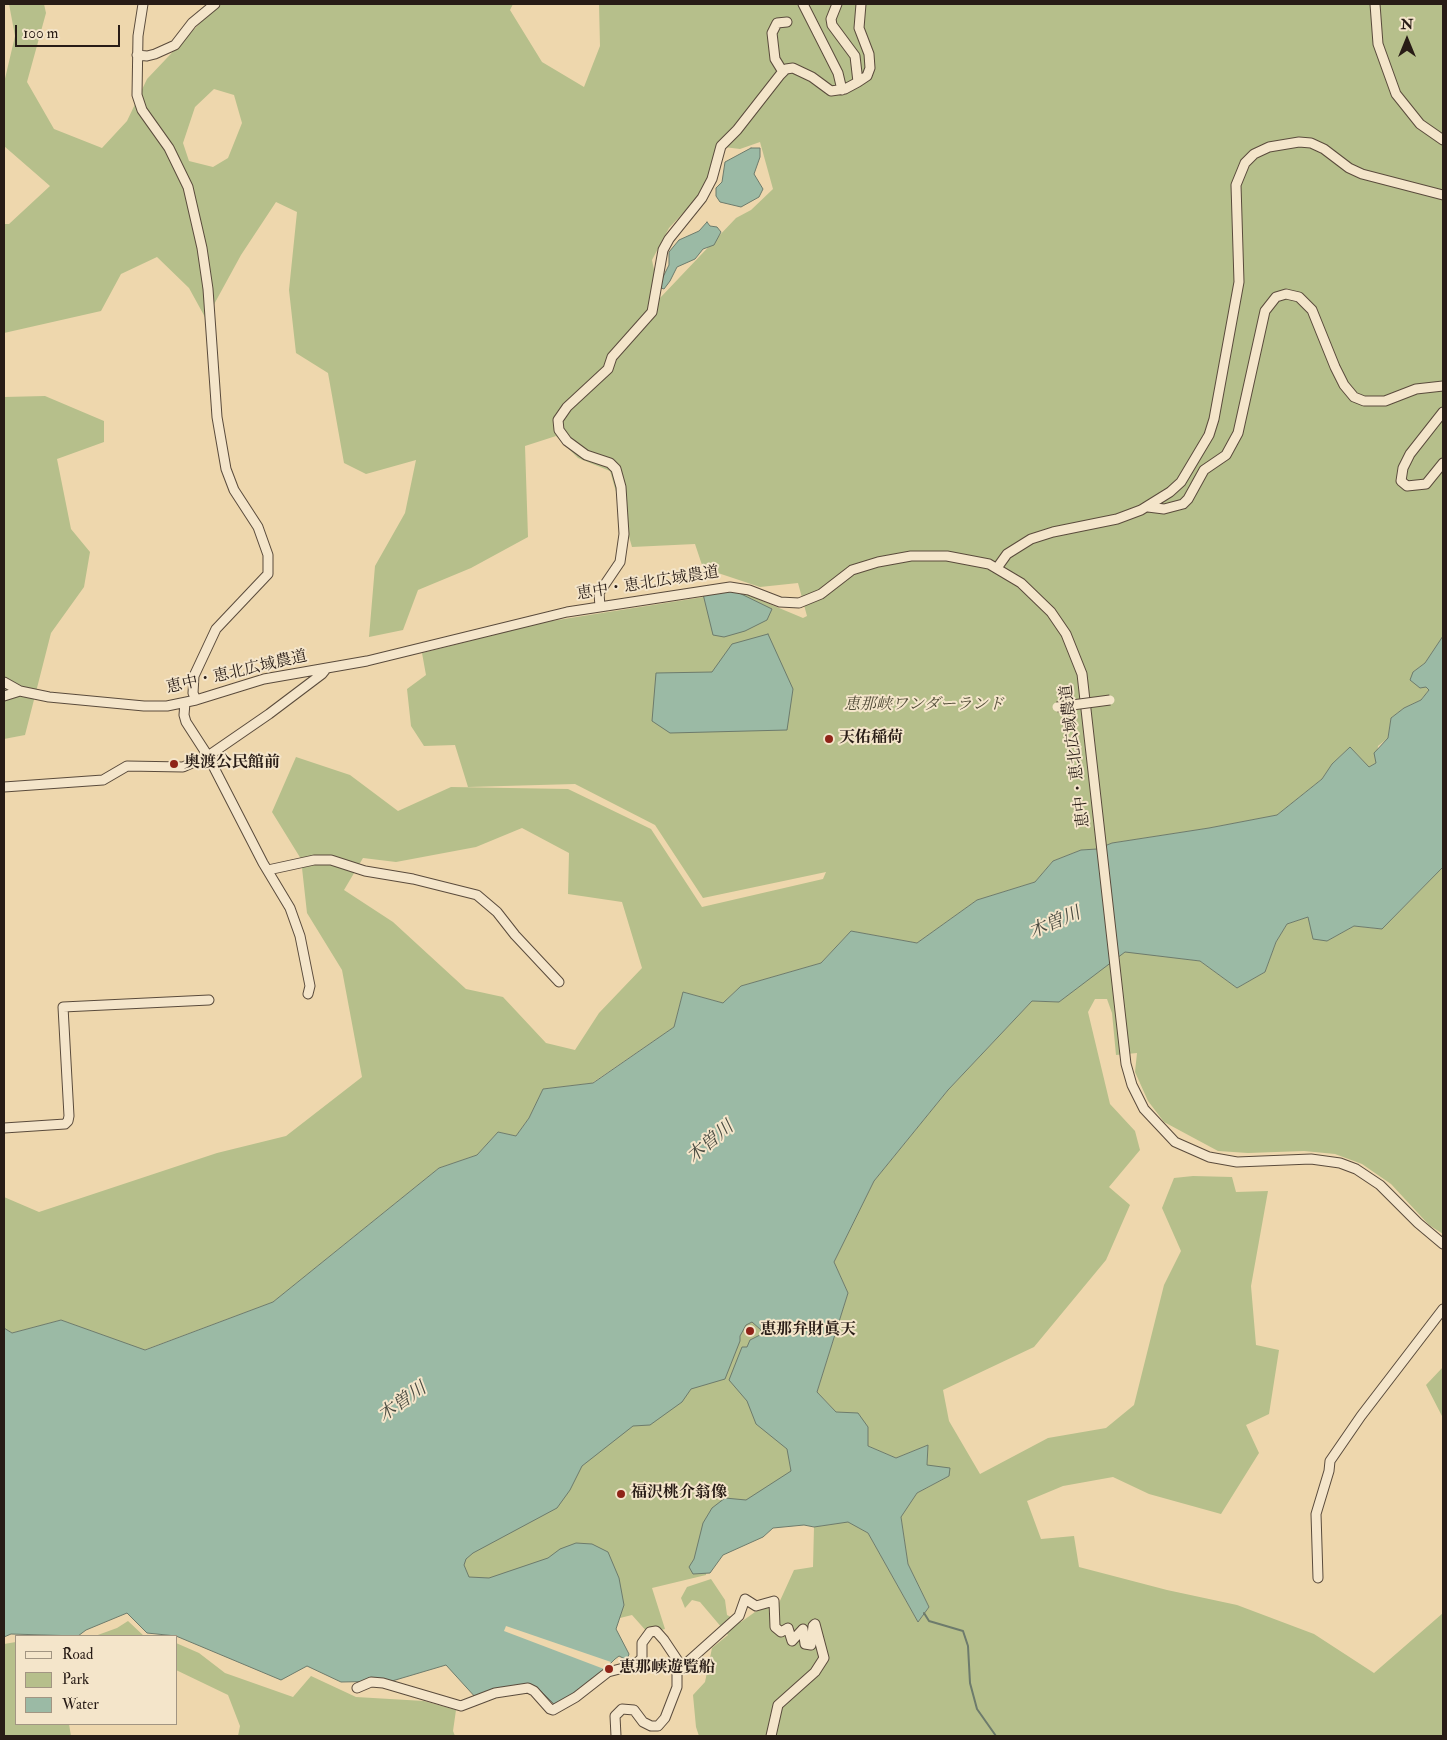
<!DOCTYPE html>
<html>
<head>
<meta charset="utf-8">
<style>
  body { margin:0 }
  #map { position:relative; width:1447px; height:1740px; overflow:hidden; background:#eed7ad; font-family:"IM FELL Double Pica",serif }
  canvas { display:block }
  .frame { position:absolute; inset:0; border:5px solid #281c16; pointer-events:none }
  .legend { position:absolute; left:15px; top:1635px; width:162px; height:90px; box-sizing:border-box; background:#f4e5ca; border:1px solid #a29582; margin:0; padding:6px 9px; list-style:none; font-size:15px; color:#281c16 }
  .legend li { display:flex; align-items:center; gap:10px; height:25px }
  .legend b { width:25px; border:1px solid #a29582 }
  .north { position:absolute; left:1382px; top:15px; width:50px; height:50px; -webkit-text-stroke:4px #f4e5ca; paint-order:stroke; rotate:0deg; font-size:14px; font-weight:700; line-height:20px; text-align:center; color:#281c16 }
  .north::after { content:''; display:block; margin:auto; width:18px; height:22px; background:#281c16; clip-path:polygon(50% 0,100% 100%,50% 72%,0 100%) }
  .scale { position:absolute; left:15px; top:25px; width:105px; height:22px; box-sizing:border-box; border:2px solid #281c16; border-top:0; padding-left:6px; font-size:15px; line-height:18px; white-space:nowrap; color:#281c16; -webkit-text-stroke:4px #f4e5ca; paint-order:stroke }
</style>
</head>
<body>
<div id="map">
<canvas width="1447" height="1740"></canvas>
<div class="frame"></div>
<ul class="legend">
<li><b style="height:6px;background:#f4e5ca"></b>Road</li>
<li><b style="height:14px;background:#b6bf8b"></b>Park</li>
<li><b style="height:14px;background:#9bbaa5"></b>Water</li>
</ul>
<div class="north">N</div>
<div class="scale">100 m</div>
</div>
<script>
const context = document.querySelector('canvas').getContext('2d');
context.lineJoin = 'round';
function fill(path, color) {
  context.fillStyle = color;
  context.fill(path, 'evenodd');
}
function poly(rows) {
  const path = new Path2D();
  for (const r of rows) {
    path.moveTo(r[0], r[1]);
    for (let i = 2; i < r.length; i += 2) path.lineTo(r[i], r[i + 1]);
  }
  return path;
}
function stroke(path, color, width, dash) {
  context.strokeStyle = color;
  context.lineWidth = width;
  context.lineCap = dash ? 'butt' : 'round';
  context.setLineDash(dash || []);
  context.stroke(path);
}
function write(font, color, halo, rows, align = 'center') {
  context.font = font + ' "IM FELL Double Pica","Noto Serif JP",serif';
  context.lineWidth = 4;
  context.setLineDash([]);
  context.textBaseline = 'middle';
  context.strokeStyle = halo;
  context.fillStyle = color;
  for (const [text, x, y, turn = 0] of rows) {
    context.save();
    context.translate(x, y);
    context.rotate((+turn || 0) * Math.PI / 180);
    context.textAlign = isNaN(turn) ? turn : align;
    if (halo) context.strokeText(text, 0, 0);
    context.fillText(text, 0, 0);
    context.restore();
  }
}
const green = poly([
  [9,4,44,4,46,13,27,82,54,129,102,148,127,121,147,79,203,20,214,4,513,4,510,10,542,62,584,87,600,46,599,4,1443,4,1443,636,1425,663,1413,672,1429,690,1421,700,1404,708,1391,718,1388,738,1378,746,1376,763,1369,767,1350,747,1332,764,1322,779,1277,815,1209,828,1112,843,1097,849,1081,850,1053,861,1035,882,977,900,917,943,851,931,821,963,741,986,723,1003,683,992,674,1027,592,1083,543,1089,529,1118,516,1136,498,1132,477,1155,439,1168,273,1302,144,1350,61,1320,12,1333,4,1328,4,1197,39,1212,217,1153,286,1136,362,1077,342,970,307,913,301,859,272,812,296,757,350,775,398,811,451,787,568,789,651,829,702,907,823,879,826,872,703,898,655,825,575,784,468,787,455,745,424,746,411,726,407,689,426,675,422,653,545,622,735,592,748,595,803,618,807,616,798,583,760,587,703,568,695,544,632,547,610,471,578,458,556,436,525,446,528,537,471,568,418,590,403,630,369,637,375,566,405,513,416,460,366,474,344,463,328,373,296,353,289,290,297,212,276,202,241,255,206,319,189,288,157,257,121,274,101,311,4,333,4,224,9,224,50,186,4,146,4,83,15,36],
  [214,89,234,95,242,123,228,158,213,167,189,161,183,143,195,107],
  [760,142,773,189,751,210,736,218,660,298,652,260,669,228,699,196,715,165,716,146,740,149],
  [522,828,569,853,568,894,622,902,642,968,599,1013,575,1050,546,1043,503,997,466,989,393,922,344,890,363,858,396,862,476,847],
  [45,396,104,421,104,442,57,459,71,529,90,552,84,587,51,633,25,735,4,739,4,397],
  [1443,867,1443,1234,1429,1225,1391,1184,1362,1164,1335,1154,1304,1151,1248,1153,1218,1151,1164,1122,1148,1101,1135,1072,1137,1053,1116,1055,1112,1013,1107,999,1095,999,1088,1012,1110,1104,1135,1131,1140,1150,1109,1187,1130,1205,1106,1260,1034,1347,943,1390,949,1421,980,1474,1048,1438,1106,1428,1134,1405,1164,1285,1181,1251,1162,1208,1174,1178,1193,1176,1232,1177,1236,1192,1268,1191,1251,1286,1256,1345,1279,1350,1269,1414,1246,1425,1259,1453,1221,1514,1149,1494,1113,1477,1063,1486,1027,1501,1041,1539,1074,1536,1079,1567,1167,1590,1237,1605,1314,1634,1374,1673,1443,1613,1443,1736,699,1736,696,1727,693,1695,705,1682,712,1648,728,1635,700,1602,692,1600,685,1608,681,1598,687,1587,711,1579,725,1600,727,1615,741,1622,755,1612,779,1603,794,1570,813,1567,814,1527,848,1521,868,1533,918,1622,929,1607,908,1564,901,1517,917,1493,949,1476,927,1466,928,1445,896,1458,868,1446,868,1427,836,1412,817,1392,848,1293,834,1262,874,1181,948,1090,1032,1001,1059,1002,1125,951,1200,961,1237,988,1265,972,1276,942,1287,924,1308,917,1327,941,1354,926,1382,929],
  [747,1305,774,1331,803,1477,709,1528,706,1575,652,1588,665,1629,648,1633,632,1615,616,1619,470,1591,452,1558,571,1459],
  [1443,1367,1443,1418,1426,1385],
  [128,1621,144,1636,95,1636,117,1628],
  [16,1642,16,1724,69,1724,71,1736,4,1736,4,1644],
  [176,1643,199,1653,225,1673,293,1697,311,1676,356,1697,424,1701,456,1710,453,1731,455,1736,238,1736,240,1726,228,1695,176,1670]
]);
const water = poly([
  [751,148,760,148,760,157,754,174,763,189,759,197,741,207,720,202,716,196,716,188,722,182,725,162,751,148],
  [707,222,710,226,717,227,721,232,714,245,703,249,695,259,677,267,670,281,664,289,661,288,662,279,669,265,669,252,679,240,699,231,707,222],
  [735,591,772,609,767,620,745,631,724,637,713,635,703,594,735,591],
  [768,634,793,689,787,730,670,733,652,721,656,673,712,672,732,644,768,634],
  [1443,636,1443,867,1382,929,1354,926,1327,941,1313,939,1308,917,1287,924,1276,942,1265,972,1237,988,1200,961,1125,952,1059,1002,1032,1001,948,1090,874,1181,834,1262,848,1293,817,1392,836,1412,858,1413,868,1427,868,1446,896,1458,928,1445,927,1465,950,1468,949,1476,917,1493,901,1517,908,1564,929,1607,918,1622,868,1533,848,1522,814,1527,804,1525,773,1528,763,1537,723,1555,710,1573,693,1574,689,1567,694,1559,703,1523,712,1508,725,1498,746,1500,791,1471,787,1449,756,1424,747,1401,729,1380,742,1347,747,1347,750,1340,762,1334,761,1330,752,1322,746,1325,740,1336,740,1341,725,1379,691,1389,682,1402,650,1425,633,1426,582,1466,570,1490,557,1508,473,1553,466,1559,464,1565,469,1577,489,1578,548,1558,560,1549,576,1543,592,1544,608,1552,619,1578,624,1605,616,1629,629,1654,627,1660,619,1656,615,1659,592,1682,556,1706,538,1688,527,1686,477,1699,446,1665,392,1681,341,1682,307,1666,281,1680,176,1636,147,1633,127,1613,86,1630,78,1636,11,1634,4,1637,4,1328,12,1333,61,1320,145,1350,273,1302,439,1168,477,1155,498,1132,516,1136,529,1118,543,1089,593,1083,674,1027,683,992,723,1003,741,986,821,963,851,931,917,943,977,900,1035,882,1053,861,1081,850,1097,849,1112,843,1209,828,1277,815,1322,779,1332,764,1350,747,1369,767,1376,763,1374,753,1388,738,1391,718,1404,708,1421,700,1429,690,1426,687,1420,688,1410,680,1413,672,1425,663,1443,636]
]);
const pier = poly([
  [506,1626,611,1662,604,1669,504,1631]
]);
const stream = poly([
  [924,1613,929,1621,963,1631,968,1646,970,1683,977,1709,996,1736]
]);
const minor = poly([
  [143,4,138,36,137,95,142,110,169,148,188,187,202,248,208,289,217,417,226,469,234,490,258,527,268,555,268,574,216,629,194,676,193,693,196,700],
  [803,4,838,73,842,90],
  [1375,4,1378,44,1396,94,1420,124,1443,140],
  [137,55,147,56,155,54,175,45,192,23,215,4],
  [783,72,775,59,772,33,777,23,787,22],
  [858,82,867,76,870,68,869,54,859,28,861,4],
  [1443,412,1410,454,1403,468,1401,481,1407,486,1426,484,1443,463],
  [1148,507,1164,509,1183,504,1188,499,1204,470,1226,455,1238,433,1265,311,1276,297,1286,294,1299,297,1312,310,1335,367,1344,385,1354,397,1364,401,1385,401,1416,389,1443,386],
  [997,568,1007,554,1031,539,1053,532,1117,519,1141,510,1170,492,1181,482,1209,435,1214,419,1239,282,1236,185,1245,163,1254,154,1269,147,1299,142,1311,143,1324,149,1349,168,1362,174,1443,195],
  [600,607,599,593,620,562,624,534,621,487,616,469,610,463,586,455,567,441,559,430,558,420,567,407,608,369,612,357,652,312,663,250,669,239,702,198,712,179,721,146,737,130,780,75,786,69,793,68,812,77,831,91,845,89,858,82,855,56,832,25,831,19,837,4],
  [4,682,20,691,49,697,144,706,167,706,196,700,264,679,367,661,567,612,730,587,749,590,780,602,799,603,821,594,852,570,878,562,911,556,947,556,989,564,1021,583,1051,612,1066,634,1082,674,1126,1064,1132,1085,1144,1109,1175,1142,1209,1157,1237,1162,1311,1159,1340,1163,1356,1169,1380,1185,1418,1223,1443,1244],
  [4,696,20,691],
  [185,703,184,715,186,722,208,756,263,863,290,908,300,936,310,986,308,994],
  [4,787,103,780,127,766,183,767,208,756,269,714,322,674,326,669],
  [268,870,314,860,331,860,365,871,413,879,477,895,497,912,515,935,559,982],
  [4,1128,65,1124,68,1121,69,1116,63,1007,209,1000],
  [1318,1578,1316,1514,1329,1471,1330,1461,1361,1416,1443,1309],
  [682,1667,739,1616,745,1599,756,1606,774,1601,775,1627,781,1632,788,1628,792,1641,803,1629,805,1644,811,1645,813,1626,815,1624],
  [357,1688,371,1682,383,1683,461,1706,495,1693,528,1688,534,1691,550,1709,553,1710,576,1697,608,1672,635,1665,642,1658,642,1643,650,1632,656,1631,664,1640,682,1667,677,1672,677,1687,665,1718,658,1726,651,1726,643,1722,634,1710,622,1709,615,1716,616,1736],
  [771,1736,778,1705,815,1672,824,1658,815,1624]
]);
const minorBridge = poly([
  [1057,707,1110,700]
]);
const markers = [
  [829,739,5,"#8f2418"],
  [174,764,5,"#8f2418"],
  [750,1331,5,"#8f2418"],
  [621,1494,5,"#8f2418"],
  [609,1669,5,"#8f2418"]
];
const streetNames = [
  ["恵中・恵北広域農道",648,584,-9],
  ["恵中・恵北広域農道",237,673,-13],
  ["恵中・恵北広域農道",1076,756,-97]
];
const parkNames = [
  ["恵那峡ワンダーランド",924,706]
];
const poiNames = [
  ["天佑稲荷",839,739],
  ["奥渡公民館前",184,764],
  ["恵那弁財眞天",760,1331],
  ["福沢桃介翁像",631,1494],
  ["恵那峡遊覧船",619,1669]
];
const waterNames = [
  ["木曽川",1055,924,-23],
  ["木曽川",711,1143,-40],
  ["木曽川",403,1403,-35]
];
fill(green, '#b6bf8b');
fill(water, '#9bbaa5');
stroke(water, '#6d7b6c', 1);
fill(pier, '#eed7ad');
stroke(stream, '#6d7b6c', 2);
stroke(minor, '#5a4b3c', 11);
stroke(minor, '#f4e5ca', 9);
stroke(minorBridge, '#5a4b3c', 11, []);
stroke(minorBridge, '#f4e5ca', 9);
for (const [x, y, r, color] of markers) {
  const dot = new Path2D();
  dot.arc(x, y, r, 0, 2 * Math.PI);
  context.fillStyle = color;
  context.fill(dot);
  stroke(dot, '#f4e5ca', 2);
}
write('16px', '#281c16', '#f4e5ca', streetNames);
write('italic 16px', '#534d39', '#f4e5ca', parkNames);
write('bold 16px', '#281c16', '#f4e5ca', poiNames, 'left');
write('italic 18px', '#4a4b41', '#f4e5ca', waterNames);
</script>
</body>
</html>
